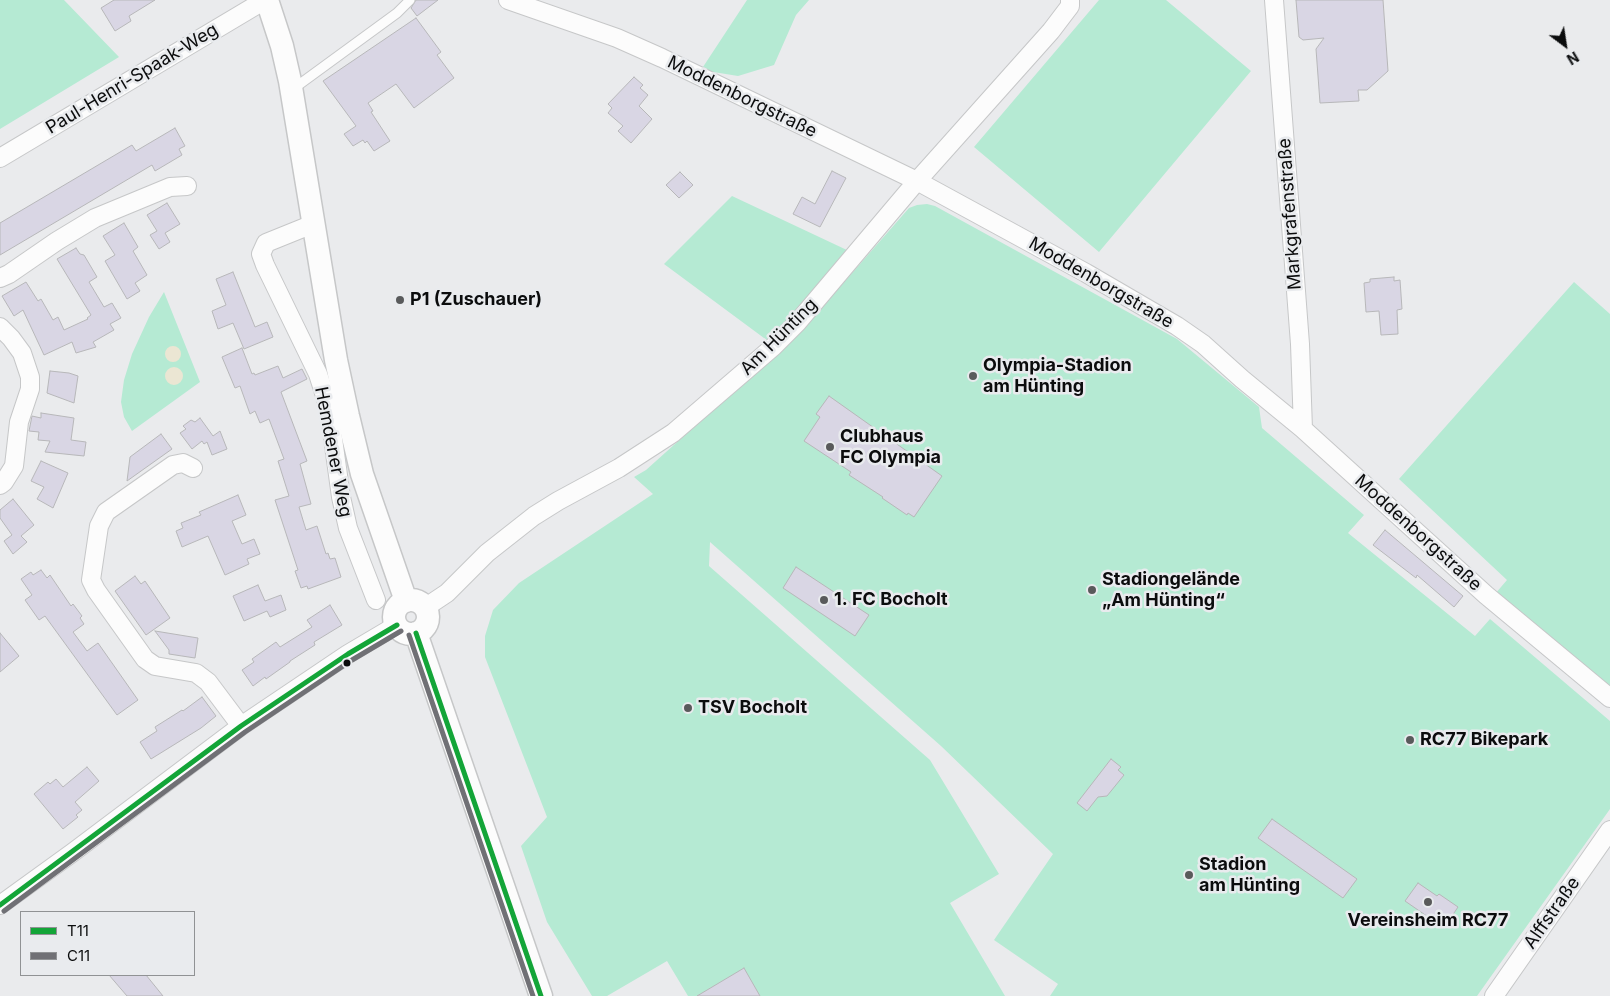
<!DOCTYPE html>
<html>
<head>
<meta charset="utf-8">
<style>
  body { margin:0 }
  #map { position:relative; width:1610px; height:996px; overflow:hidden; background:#eaebed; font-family:Inter,sans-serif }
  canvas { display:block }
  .legend { position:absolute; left:20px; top:911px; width:175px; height:65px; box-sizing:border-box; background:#e9ebee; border:1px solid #909294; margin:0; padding:6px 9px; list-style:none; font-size:15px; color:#0b0c0d }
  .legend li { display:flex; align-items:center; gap:10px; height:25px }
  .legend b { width:25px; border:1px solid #909294 }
  .north { position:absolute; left:1540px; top:20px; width:50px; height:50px; -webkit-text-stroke:4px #e9ebee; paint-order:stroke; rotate:149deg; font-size:14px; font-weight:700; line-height:20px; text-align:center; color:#0b0c0d }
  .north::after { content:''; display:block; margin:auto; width:18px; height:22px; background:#0b0c0d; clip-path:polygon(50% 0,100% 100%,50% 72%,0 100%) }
</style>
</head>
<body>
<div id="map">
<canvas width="1610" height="996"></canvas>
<ul class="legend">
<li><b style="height:6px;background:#13a538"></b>T11</li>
<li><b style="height:6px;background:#707075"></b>C11</li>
</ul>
<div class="north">N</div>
</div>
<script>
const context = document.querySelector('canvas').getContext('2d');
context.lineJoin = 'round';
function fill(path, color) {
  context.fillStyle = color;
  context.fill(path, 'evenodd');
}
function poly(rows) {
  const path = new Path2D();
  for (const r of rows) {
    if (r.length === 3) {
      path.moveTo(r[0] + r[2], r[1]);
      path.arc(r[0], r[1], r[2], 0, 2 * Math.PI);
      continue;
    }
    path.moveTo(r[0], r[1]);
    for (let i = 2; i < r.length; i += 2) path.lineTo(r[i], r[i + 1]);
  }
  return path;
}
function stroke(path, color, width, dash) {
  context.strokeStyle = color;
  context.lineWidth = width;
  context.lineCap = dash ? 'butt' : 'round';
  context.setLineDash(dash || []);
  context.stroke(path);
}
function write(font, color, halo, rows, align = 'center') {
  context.font = font + ' Inter,sans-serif';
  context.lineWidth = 5;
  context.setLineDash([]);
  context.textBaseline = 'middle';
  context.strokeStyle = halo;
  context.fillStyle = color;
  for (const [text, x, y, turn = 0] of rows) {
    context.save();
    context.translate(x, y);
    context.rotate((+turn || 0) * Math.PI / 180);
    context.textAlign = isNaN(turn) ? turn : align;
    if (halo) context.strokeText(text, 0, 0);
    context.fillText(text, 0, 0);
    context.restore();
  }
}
const green = poly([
  [0,0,64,0,119,57,0,129],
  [747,0,809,0,796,15,774,65,738,76,701,70],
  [1099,0,1166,0,1251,71,1099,252,974,147],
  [732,196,849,251,768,341,664,264],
  [927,204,935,206,1177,339,1259,407,1262,428,1364,515,1348,533,1475,636,1490,619,1610,721,1610,809,1477,996,1050,996,1058,984,994,940,1053,854,941,746,710,542,709,566,930,760,999,874,950,903,1005,996,688,996,667,961,607,996,592,996,547,922,521,846,547,817,485,657,485,636,493,610,519,583,653,494,634,477,646,470,803,329,909,208,917,205],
  [1574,282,1610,314,1610,690,1495,594,1507,580,1399,479],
  [164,292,200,382,132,431,124,417,121,402,124,380,132,354,149,317]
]);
const sand = poly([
  [173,354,8],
  [174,376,9]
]);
const building = poly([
  [114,0,155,0,129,16,131,21,115,31,101,8,114,0],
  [416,0,438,0,417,16,411,8,416,0],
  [1296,0,1383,0,1388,71,1367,90,1358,90,1359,101,1320,103,1316,49,1324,38,1303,40,1299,37,1296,0],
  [416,18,441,52,437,55,454,78,414,108,396,84,368,103,373,111,371,112,390,141,374,151,367,141,365,143,363,140,353,146,344,134,356,126,323,81,416,18],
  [634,77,643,85,640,88,648,95,639,106,652,119,631,143,618,131,623,126,608,113,612,108,608,104,634,77],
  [175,128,185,146,179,149,182,155,155,171,152,165,0,255,0,223,132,145,136,151,175,128],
  [832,171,846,178,820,227,793,214,802,197,815,204,832,171],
  [680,172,693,185,679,198,666,185,680,172],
  [167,203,180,224,165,233,170,242,159,249,150,235,157,231,147,215,167,203],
  [124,223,138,247,133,251,147,275,135,283,140,291,127,299,105,261,115,255,103,236,124,223],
  [76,248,80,254,84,255,97,277,89,282,104,307,112,303,121,318,110,324,114,330,93,342,96,347,76,353,72,342,44,355,23,310,14,316,2,296,26,282,38,301,41,299,53,320,58,317,64,330,88,319,87,318,91,315,57,259,76,248],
  [233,272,255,327,267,322,273,337,244,349,233,323,218,329,212,311,226,305,216,279,233,272],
  [1394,277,1394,281,1400,280,1402,309,1397,310,1398,334,1381,335,1379,311,1366,312,1364,283,1370,282,1370,279,1394,277],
  [242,348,252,374,254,373,255,375,278,366,283,378,302,369,307,379,281,392,307,461,300,464,311,504,299,507,306,530,317,526,326,554,328,553,330,559,335,558,341,577,308,589,307,586,301,588,295,571,298,570,275,500,289,496,278,461,284,459,269,419,260,423,255,411,250,414,240,386,235,388,222,357,242,348],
  [50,371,69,373,78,376,74,403,47,393,50,371],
  [829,396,942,476,914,517,908,513,907,515,882,498,883,497,849,475,851,472,804,441,820,417,816,414,829,396],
  [41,413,74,418,71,440,86,442,84,456,45,452,50,441,38,440,39,432,29,431,32,416,41,418,41,413],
  [200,418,213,436,220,431,227,449,212,455,207,442,204,444,202,441,192,449,180,433,186,429,183,426,191,420,195,422,200,418],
  [161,434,172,449,127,481,130,457,161,434],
  [41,461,68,473,53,508,37,499,44,487,31,481,41,461],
  [238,495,246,515,232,521,242,544,254,539,260,554,247,559,249,564,225,575,208,536,182,547,176,531,183,528,181,523,201,515,199,512,238,495],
  [13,499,34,525,21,536,27,542,13,554,4,541,12,535,0,518,0,510,13,499],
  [1385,530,1463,596,1454,607,1417,575,1416,578,1373,545,1385,530],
  [796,567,869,615,855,636,783,588,796,567],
  [41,570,47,578,50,575,71,606,73,604,82,616,80,618,84,624,73,632,87,651,98,643,138,700,117,715,45,616,39,620,25,600,32,595,21,579,31,572,33,575,41,570],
  [135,576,141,584,145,581,170,618,146,635,115,591,135,576],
  [258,585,265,601,281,595,286,610,270,617,267,611,244,621,233,596,258,585],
  [330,605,342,625,314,642,315,645,290,661,290,662,266,679,265,677,253,686,242,670,254,662,252,659,276,642,280,647,312,627,307,620,330,605],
  [155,631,198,638,195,658,169,654,169,650,155,631],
  [0,633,19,656,0,672,0,633],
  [202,697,216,716,201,728,151,759,140,742,157,731,155,727,182,710,183,711,202,697],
  [1111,759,1121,767,1118,770,1124,775,1107,796,1098,797,1087,811,1077,803,1111,759],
  [87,767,99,781,75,802,82,810,76,815,78,817,63,829,34,794,48,782,50,784,56,779,63,787,87,767],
  [1272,819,1357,879,1343,898,1258,838,1272,819],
  [1418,883,1437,896,1439,894,1458,907,1444,928,1405,901,1418,883],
  [744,968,760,996,697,996,744,968],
  [109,975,146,975,163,996,127,996,109,975]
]);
const service = poly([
  [293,89,397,13,410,0]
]);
const minor = poly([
  [508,0,617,38,662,58,917,181,1086,273,1177,326,1203,344,1242,379,1303,429,1486,595,1610,698],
  [1274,0,1300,344,1303,429],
  [0,158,265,0],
  [313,224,266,243,261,254,265,265,318,374,326,399,331,424,341,497,348,528,376,600],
  [0,278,9,274,57,241,95,218,170,187,187,186],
  [0,327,11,338,22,353,30,377,30,389,19,422,14,466,4,482,0,485],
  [193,468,183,463,173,465,106,512,99,526,91,580,96,590,145,659,155,666,196,673,208,682,241,726],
  [426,607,447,593,487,553,534,516,558,501,619,468,673,433,773,347,797,323,917,181,1051,31,1070,6,1070,0],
  [0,905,72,853,241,726,348,654,397,625],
  [1494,996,1610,830]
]);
const tertiary = poly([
  [267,0,282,46,290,81,336,360,348,416,362,474,406,601],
  [411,617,17],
  [416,633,541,996]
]);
const bus1 = poly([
  [416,633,541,996],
  [0,905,241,726,348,654,397,625]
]);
const bus2 = poly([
  [409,635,533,996],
  [4,911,245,732,352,660,401,631]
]);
const markers = [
  [400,300,5,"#595a5b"],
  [973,376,5,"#595a5b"],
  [830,447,5,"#595a5b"],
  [1092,590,5,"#595a5b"],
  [824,600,5,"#595a5b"],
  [347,663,4.5,"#0b0c0d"],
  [688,708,5,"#595a5b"],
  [1410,740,5,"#595a5b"],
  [1189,875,5,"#595a5b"],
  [1428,902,5,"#595a5b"]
];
const streetNames = [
  ["Paul-Henri-Spaak-Weg",132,79,-31],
  ["Moddenborgstraße",742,97,26],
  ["Markgrafenstraße",1290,214,-94],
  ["Moddenborgstraße",1101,283,30],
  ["Am Hünting",779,337,-45],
  ["Hemdener Weg",333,452,79],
  ["Moddenborgstraße",1418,533,42],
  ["Alffstraße",1552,913,-55]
];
const poiNames = [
  ["P1 (Zuschauer)",410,300],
  ["Olympia-Stadion",983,366],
  ["am Hünting",983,387],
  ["Clubhaus",840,437],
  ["FC Olympia",840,458],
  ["Stadiongelände",1102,580],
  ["„Am Hünting“",1102,601],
  ["1. FC Bocholt",834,600],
  ["TSV Bocholt",698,708],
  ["RC77 Bikepark",1420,740],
  ["Stadion",1199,865],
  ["am Hünting",1199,886],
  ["Vereinsheim RC77",1428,921,"center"]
];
fill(green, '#b5ead3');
fill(sand, '#ebe6d3');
fill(building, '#d9d6e4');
stroke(building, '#b7b7b9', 1);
stroke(service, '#c6c7c8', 11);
stroke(minor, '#c6c7c8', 20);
stroke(tertiary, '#c6c7c8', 25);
stroke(service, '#fcfcfc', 9);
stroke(minor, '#fcfcfc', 18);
stroke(tertiary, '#fcfcfc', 22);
stroke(bus1, '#13a538', 5);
stroke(bus2, '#707075', 5);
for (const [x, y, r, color] of markers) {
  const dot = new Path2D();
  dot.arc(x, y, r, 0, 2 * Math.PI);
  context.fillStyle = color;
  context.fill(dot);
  stroke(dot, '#e9ebee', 2);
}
write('18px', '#0b0c0d', '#e9ebee', streetNames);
write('bold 18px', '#0b0c0d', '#e9ebee', poiNames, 'left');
</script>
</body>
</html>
